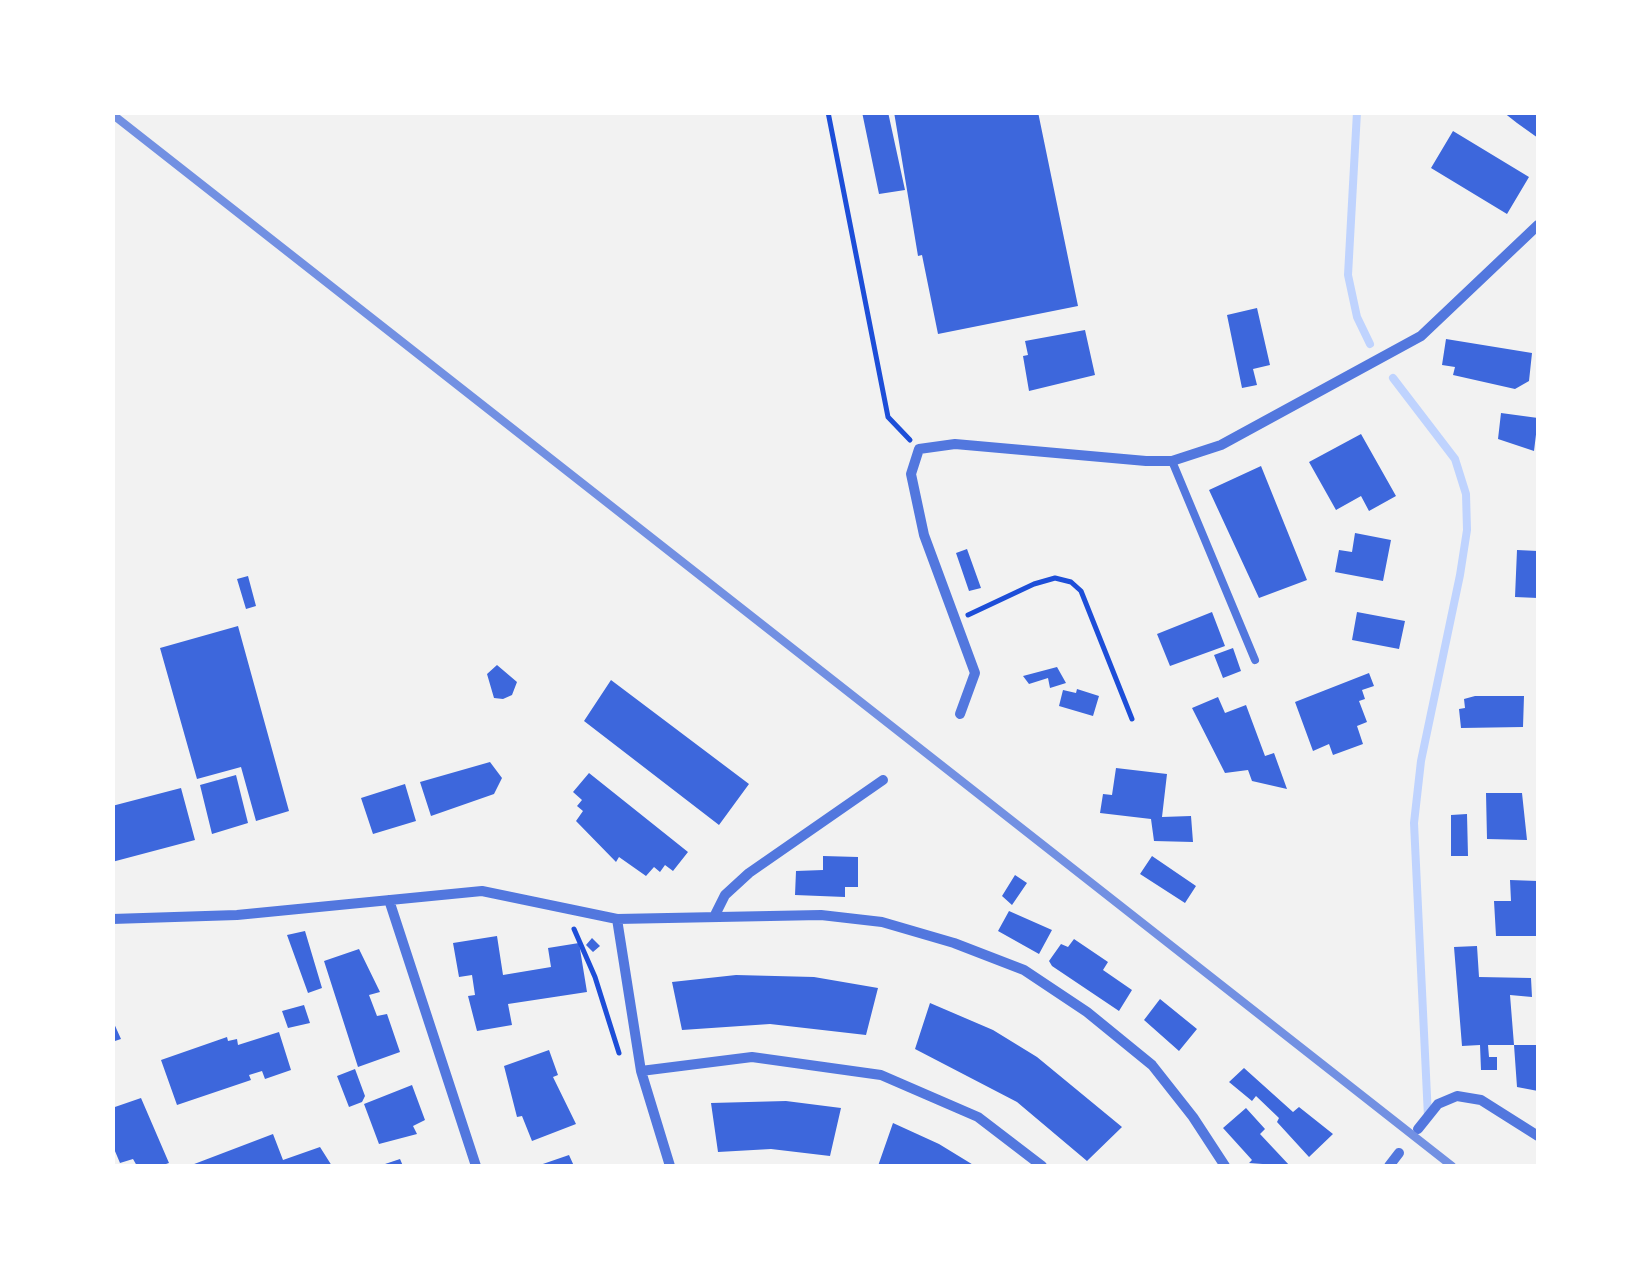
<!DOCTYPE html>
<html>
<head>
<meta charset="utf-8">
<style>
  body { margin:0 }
  #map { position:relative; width:1651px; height:1279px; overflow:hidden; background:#f2f2f2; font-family:Roboto,sans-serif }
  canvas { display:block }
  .frame { position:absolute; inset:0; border:115px solid #fff; pointer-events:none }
</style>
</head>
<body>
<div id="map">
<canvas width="1651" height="1279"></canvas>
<div class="frame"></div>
</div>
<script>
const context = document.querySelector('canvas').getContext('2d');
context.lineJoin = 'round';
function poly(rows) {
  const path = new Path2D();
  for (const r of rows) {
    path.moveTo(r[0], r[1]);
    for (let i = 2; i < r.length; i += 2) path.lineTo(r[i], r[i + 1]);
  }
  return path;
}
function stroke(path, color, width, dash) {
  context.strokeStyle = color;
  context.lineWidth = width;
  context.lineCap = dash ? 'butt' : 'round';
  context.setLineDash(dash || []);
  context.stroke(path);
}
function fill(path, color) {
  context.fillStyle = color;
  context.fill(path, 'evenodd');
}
const stream = poly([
  [1357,112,1348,275,1357,317,1370,344],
  [1393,378,1455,459,1466,494,1467,530,1460,575,1421,761,1414,823,1428,1117]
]);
const building = poly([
  [862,112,888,112,905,190,879,194],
  [894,112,1038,112,1078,306,938,334,922,255,918,256],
  [1503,112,1538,112,1538,138,1517,123],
  [1453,131,1529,177,1507,214,1431,168],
  [1257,308,1270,365,1253,369,1257,385,1242,388,1227,315],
  [1085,330,1095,375,1029,391,1023,356,1028,355,1025,341],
  [1446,339,1532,353,1529,381,1515,389,1453,375,1455,367,1442,365],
  [1501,413,1538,418,1534,451,1498,439],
  [1361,434,1396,496,1369,511,1361,496,1336,510,1309,462],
  [1261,466,1307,580,1259,598,1209,490],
  [1355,533,1391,540,1383,581,1335,572,1339,550,1352,552],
  [967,549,981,588,969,591,956,553],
  [1517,550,1538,551,1538,598,1515,597],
  [248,576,256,606,246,609,237,579],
  [1212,612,1225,646,1170,666,1157,634],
  [1357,612,1405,621,1399,649,1352,640],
  [238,626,289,811,256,821,241,767,197,779,160,648],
  [1233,648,1241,671,1223,678,1214,655],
  [497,665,517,682,512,695,503,699,494,698,487,674],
  [1057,667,1066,683,1050,688,1048,678,1029,684,1023,676],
  [1369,673,1374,686,1362,690,1365,699,1359,701,1367,722,1357,726,1363,744,1333,755,1329,744,1313,751,1295,702],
  [611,680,749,784,719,825,584,721],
  [1077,689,1099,696,1093,716,1059,706,1063,690,1076,693],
  [1475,696,1524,696,1523,727,1461,728,1459,709,1465,708,1464,699],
  [1218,697,1225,713,1246,705,1265,756,1274,753,1287,789,1252,781,1248,770,1225,773,1192,708],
  [490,762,502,778,494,794,431,816,420,782],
  [1116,768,1167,774,1162,817,1191,816,1193,842,1154,841,1151,819,1100,813,1103,794,1112,795],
  [589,773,688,852,673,871,665,865,660,872,654,867,646,876,619,857,616,862,576,821,583,811,577,806,582,800,573,792],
  [236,775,248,823,212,834,200,785],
  [405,784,416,821,373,834,361,798],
  [181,788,195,840,112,862,112,806],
  [1486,793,1522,793,1527,840,1487,839],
  [1467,814,1468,856,1451,856,1451,815],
  [823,856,858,857,858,887,845,887,845,897,795,895,796,871,823,870],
  [1152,856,1196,886,1185,903,1140,874],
  [1015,875,1027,883,1012,905,1002,896],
  [1510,880,1538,881,1538,936,1496,936,1494,901,1511,901],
  [1009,911,1052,930,1039,954,998,931],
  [305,931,322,988,308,993,287,935],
  [497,936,503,975,551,967,548,948,579,943,587,992,508,1004,512,1025,477,1031,468,996,475,995,472,975,459,977,453,943],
  [592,938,600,946,593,952,586,945],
  [1074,939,1108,962,1103,970,1132,990,1119,1011,1052,966,1049,961,1061,944,1068,947],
  [1477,946,1479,977,1531,978,1532,997,1510,995,1514,1045,1488,1045,1489,1057,1497,1057,1497,1070,1481,1070,1480,1045,1462,1046,1454,947],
  [359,949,380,992,369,995,377,1016,387,1014,400,1052,358,1067,324,961],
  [736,975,814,977,878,988,866,1035,770,1024,682,1030,672,982],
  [1160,999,1197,1029,1179,1051,1144,1020],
  [930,1003,993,1030,1037,1057,1122,1127,1087,1161,1017,1102,915,1049],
  [304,1005,310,1023,288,1028,282,1011],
  [112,1019,121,1039,112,1042],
  [279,1032,291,1070,265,1079,262,1071,249,1075,251,1080,177,1105,161,1060,227,1037,228,1041,237,1039,238,1045],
  [1514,1045,1538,1045,1538,1091,1517,1087],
  [549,1050,558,1075,553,1077,576,1124,532,1141,522,1116,517,1117,504,1066],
  [1244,1068,1293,1112,1299,1107,1333,1134,1309,1157,1277,1122,1279,1118,1256,1096,1252,1101,1229,1082],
  [355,1069,365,1096,362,1102,349,1107,337,1076],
  [412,1085,425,1120,413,1126,417,1134,379,1144,364,1104],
  [141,1098,169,1163,160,1166,137,1166,133,1159,120,1163,112,1144,112,1108],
  [786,1101,841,1108,830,1156,771,1149,718,1152,711,1103],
  [1246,1108,1265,1129,1260,1134,1290,1166,1249,1163,1252,1160,1223,1128],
  [893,1123,939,1144,975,1166,878,1166],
  [273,1134,283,1160,320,1147,332,1166,189,1166],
  [569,1155,574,1166,537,1166],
  [400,1159,403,1166,379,1166]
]);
const path = poly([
  [828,112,888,417,910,440],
  [968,615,1034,584,1055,578,1071,582,1081,591,1132,719],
  [574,929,595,977,619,1053]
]);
const service = poly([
  [1172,461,1255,660]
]);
const minor = poly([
  [960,714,975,673,924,535,911,474,919,449,955,444,1146,461,1172,461,1221,445,1421,336,1538,225],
  [389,900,476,1166],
  [714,917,725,895,749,873,883,780],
  [112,919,237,915,482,891,617,919,821,915,882,922,954,943,1024,970,1087,1012,1152,1065,1193,1117,1225,1166],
  [617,919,641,1071,670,1166],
  [641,1071,752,1057,881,1075,978,1117,1042,1166],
  [1418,1129,1438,1104,1457,1096,1481,1100,1538,1136],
  [1389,1166,1399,1153]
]);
const rail = poly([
  [112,114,1452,1166]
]);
stroke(stream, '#bfd3fe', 8);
fill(building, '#3d67dc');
stroke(path, '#1d4ed8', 5);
stroke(service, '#5277de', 8);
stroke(minor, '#5277de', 10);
stroke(rail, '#7290e2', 8);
</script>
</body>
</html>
